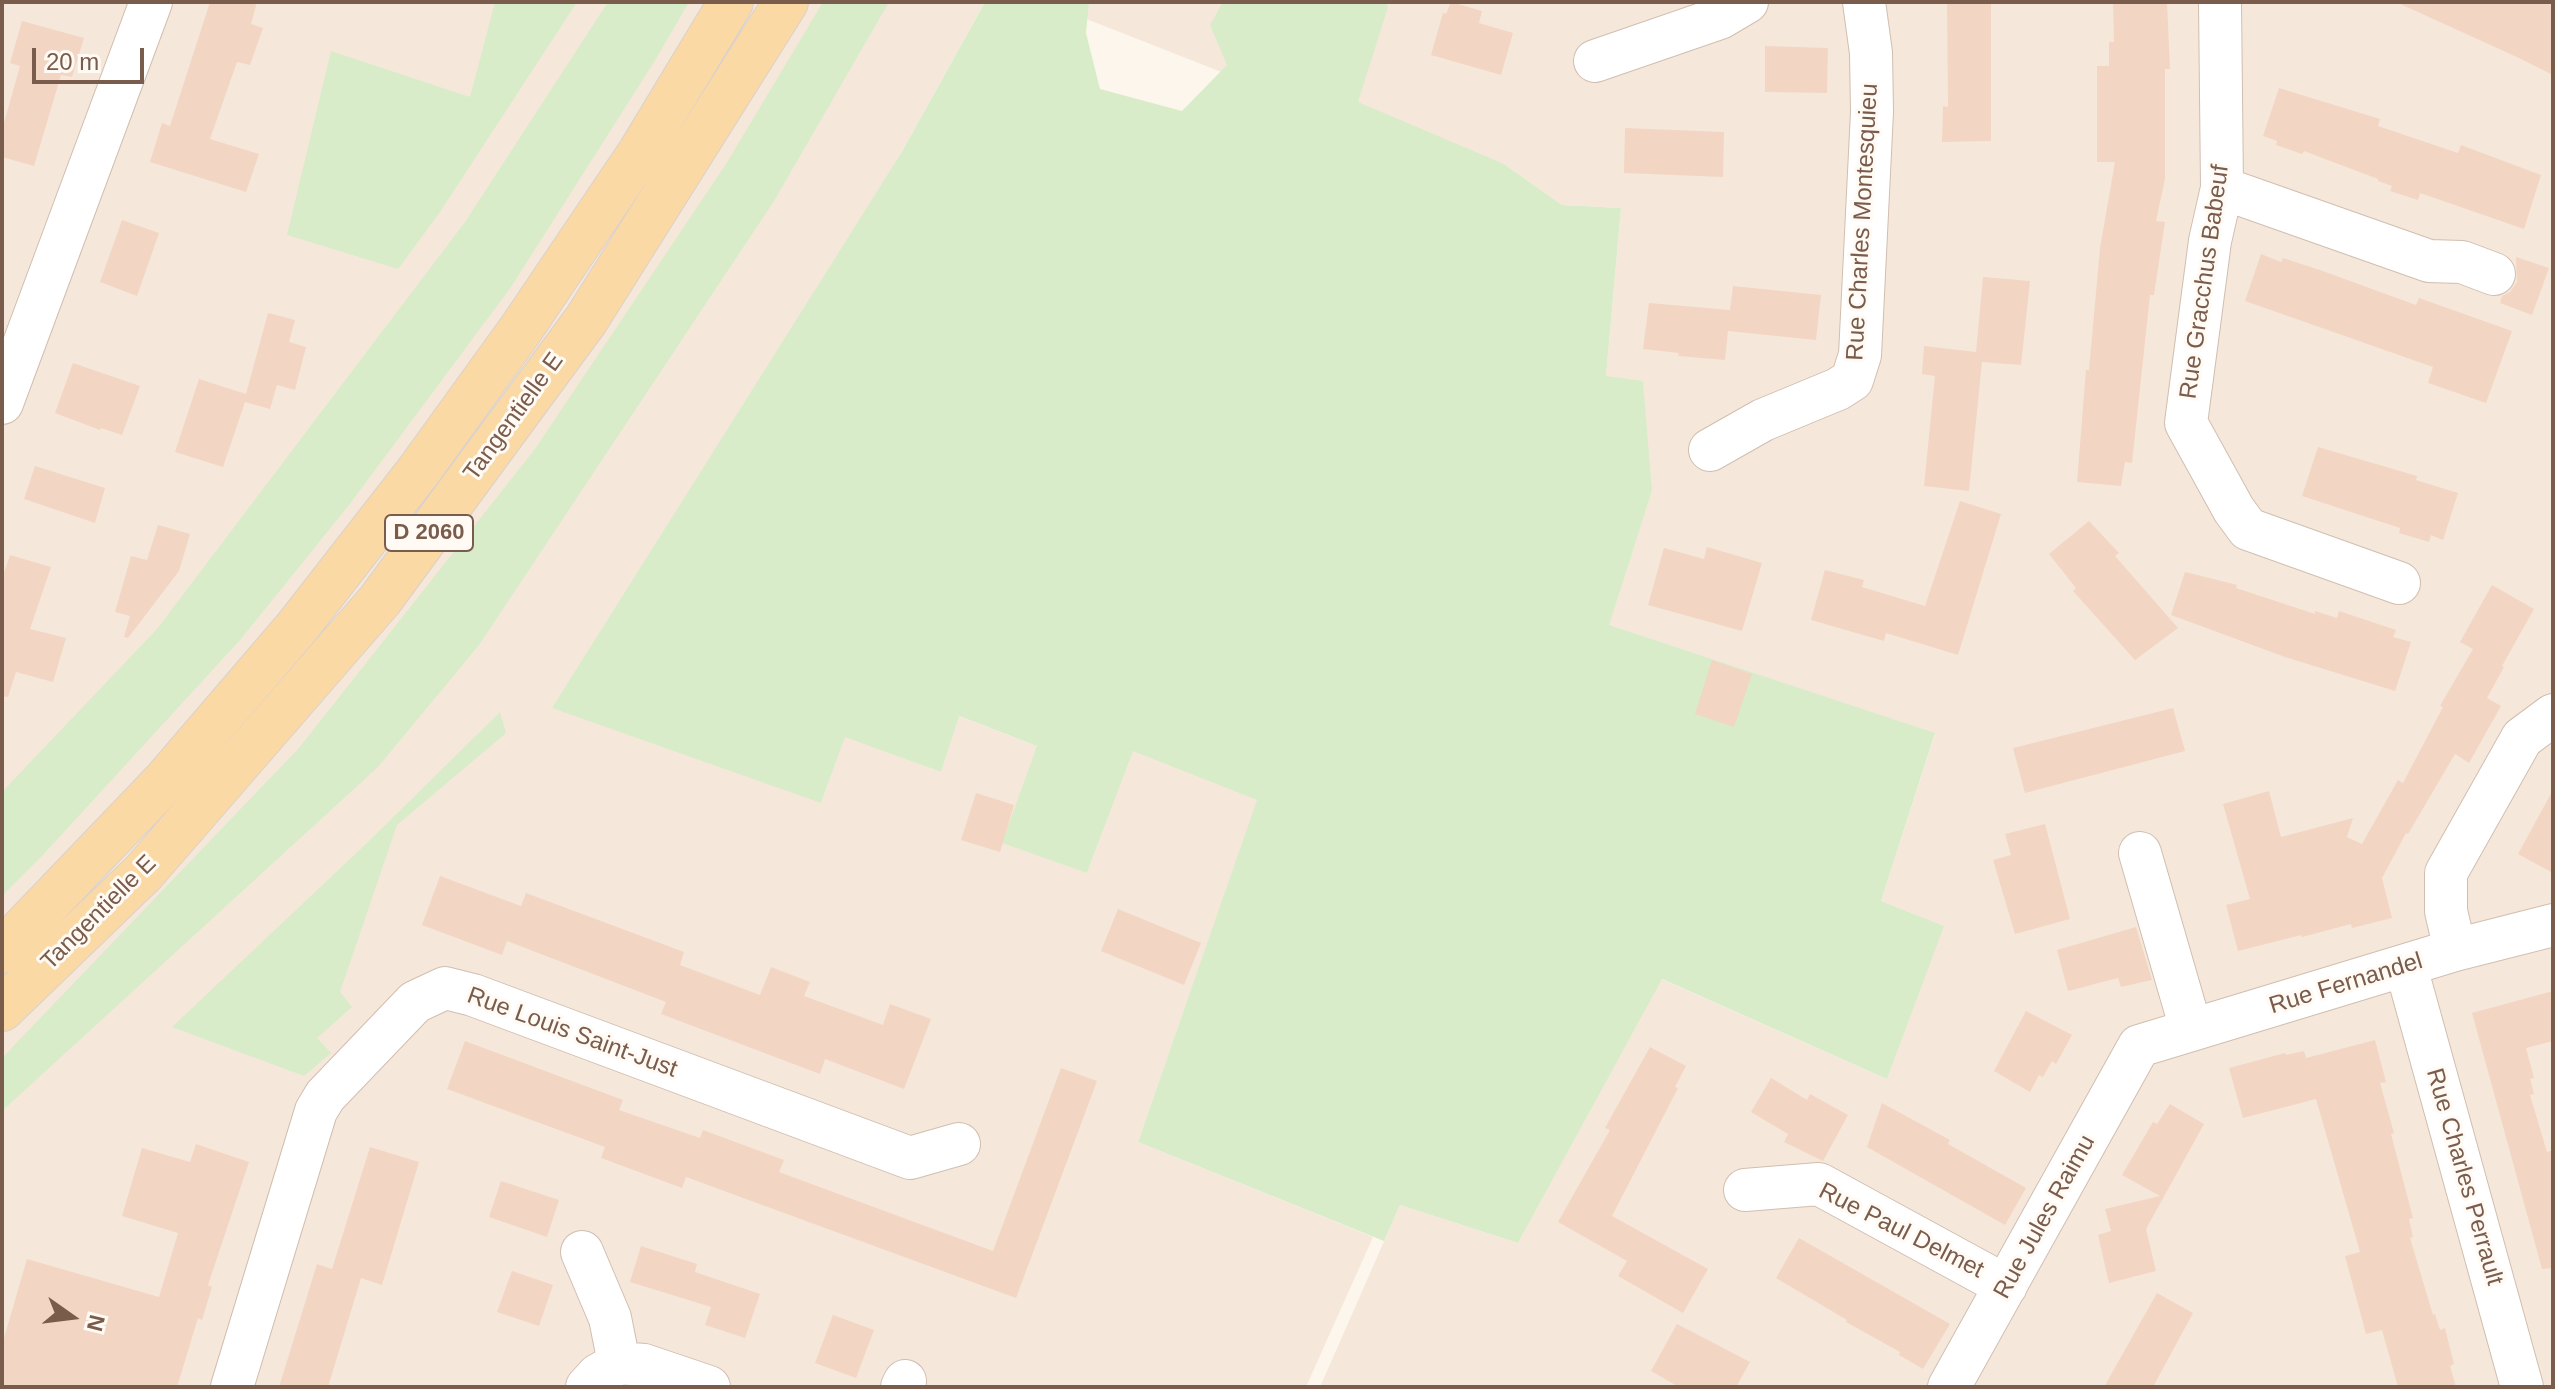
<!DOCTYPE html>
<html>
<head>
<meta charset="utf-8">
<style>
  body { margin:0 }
  #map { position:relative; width:2555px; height:1389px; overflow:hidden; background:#fdf6ec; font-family:Helvetica,sans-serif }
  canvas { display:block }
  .frame { position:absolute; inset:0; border:4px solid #7a5c4d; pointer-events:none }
  .north { position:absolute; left:32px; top:1277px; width:80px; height:80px; -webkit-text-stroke:6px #fffaf3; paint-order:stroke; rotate:104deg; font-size:22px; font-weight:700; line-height:32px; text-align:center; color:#7a5c4d }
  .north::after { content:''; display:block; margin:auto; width:28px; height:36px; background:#7a5c4d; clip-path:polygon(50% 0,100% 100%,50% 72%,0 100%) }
  .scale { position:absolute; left:32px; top:48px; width:112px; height:36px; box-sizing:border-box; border:4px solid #7a5c4d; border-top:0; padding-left:10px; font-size:24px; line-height:28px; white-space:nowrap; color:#7a5c4d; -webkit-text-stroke:6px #fffaf3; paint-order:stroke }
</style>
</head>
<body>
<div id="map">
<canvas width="2555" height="1389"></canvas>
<div class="frame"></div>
<div class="north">N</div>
<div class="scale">20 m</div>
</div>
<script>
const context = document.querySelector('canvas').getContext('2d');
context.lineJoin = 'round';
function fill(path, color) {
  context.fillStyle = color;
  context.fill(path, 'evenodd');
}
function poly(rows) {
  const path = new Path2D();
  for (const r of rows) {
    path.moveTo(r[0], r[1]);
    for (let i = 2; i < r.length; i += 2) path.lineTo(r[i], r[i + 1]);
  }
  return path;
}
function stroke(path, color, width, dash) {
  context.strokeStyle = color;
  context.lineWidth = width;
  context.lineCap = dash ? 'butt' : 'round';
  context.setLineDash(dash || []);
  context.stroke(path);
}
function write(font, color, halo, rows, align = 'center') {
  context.font = font + ' Helvetica,sans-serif';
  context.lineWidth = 6;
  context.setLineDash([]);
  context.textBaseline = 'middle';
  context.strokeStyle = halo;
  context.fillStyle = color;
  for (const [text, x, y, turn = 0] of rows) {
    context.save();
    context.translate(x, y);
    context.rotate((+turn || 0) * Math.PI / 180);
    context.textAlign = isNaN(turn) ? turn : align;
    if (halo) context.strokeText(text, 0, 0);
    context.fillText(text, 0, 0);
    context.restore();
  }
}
const residential = poly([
  [2,2,985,2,900,155,821,803,845,736,941,772,958,716,1037,746,1087,873,1133,750,1258,800,1138,1142,1373,1237,1306,1387,2,1387],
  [1043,2,2553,2,2553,1387,1320,1387,1400,1205,1518,1243,1661,979,1887,1079,1943,926,1881,901,1935,734,1608,625,1652,491,1606,376,1621,208,1562,205,1504,164,1354,124]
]);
const green = poly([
  [495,2,577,2,440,212,398,269,287,235,331,51,470,97],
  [608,2,689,2,654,62,511,287,349,505,240,640,41,857,2,896,2,792,157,629,465,222],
  [823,2,889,2,774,201,479,645,378,767,2,1111,2,1058,299,748,535,449,726,164],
  [985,2,1089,2,1086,33,1100,89,1182,111,1227,65,1210,25,1223,2,1385,2,1388,7,1358,102,1504,164,1562,205,1621,208,1606,376,1643,381,1652,491,1609,625,1935,733,1881,901,1944,926,1887,1079,1662,979,1518,1243,1400,1205,1384,1241,1138,1142,1257,800,1133,751,1087,873,1002,843,1037,746,959,716,941,772,845,737,821,803,552,708,900,155],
  [500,712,506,733,397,825,340,992,352,1007,317,1038,331,1053,304,1076,172,1027,367,843]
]);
const building = poly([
  [210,2,257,2,251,24,263,28,250,65,237,62,210,139,259,154,246,192,150,162,162,123,170,126],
  [1451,2,1482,11,1479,23,1513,33,1501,75,1431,55,1443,13,1446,14],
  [1947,2,1991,2,1991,141,1942,142,1943,106,1948,107],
  [2113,2,2167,2,2170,69,2165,69,2165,179,2156,221,2165,222,2154,295,2150,295,2132,463,2125,462,2121,486,2077,482,2086,370,2089,370,2100,248,2115,162,2097,162,2097,66,2109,66,2109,42,2114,42],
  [2396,2,2553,2,2553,75,2521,59],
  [22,21,84,38,72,77,61,75,34,166,2,157,2,130,20,66,10,63],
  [1765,46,1828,48,1827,93,1765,92],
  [2279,88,2380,119,2378,126,2458,153,2461,145,2541,175,2524,229,2420,193,2418,200,2390,191,2392,186,2378,181,2378,179,2304,151,2302,154,2276,145,2277,141,2263,136],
  [1625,128,1724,132,1723,177,1624,173],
  [122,220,159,233,137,296,100,282],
  [2261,254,2281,262,2283,258,2320,270,2416,305,2419,298,2512,331,2486,403,2428,383,2433,367,2245,301],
  [2516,257,2549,268,2532,315,2500,303,2502,296,2510,292,2517,282],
  [1983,277,2030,281,2021,365,1982,362,1969,491,1924,486,1935,376,1922,374,1924,346,1976,352],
  [1733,286,1821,295,1816,340,1728,331,1725,360,1678,356,1679,353,1643,349,1649,303,1730,310],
  [268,313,295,320,289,342,306,347,295,390,277,385,270,409,245,402,223,467,175,452,199,379,246,394],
  [73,363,140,386,122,435,101,428,100,430,55,413],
  [2318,447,2417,476,2416,480,2458,493,2443,540,2431,535,2429,542,2399,533,2400,528,2302,496],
  [35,466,105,488,95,523,24,499],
  [1960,501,2001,514,1958,655,1886,633,1884,641,1811,620,1825,570,1864,580,1862,587,1925,606],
  [2089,521,2119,553,2115,556,2178,628,2135,660,2073,591,2076,588,2049,554],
  [158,525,190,534,179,571,128,638,124,637,130,616,115,612,131,556,147,560],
  [1707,547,1762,563,1742,631,1648,605,1664,548,1704,559],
  [10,555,51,567,30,629,66,638,53,682,16,672,8,697,2,696,2,579],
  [2185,572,2237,585,2236,588,2315,614,2315,611,2337,618,2339,611,2396,630,2393,637,2411,642,2395,691,2285,657,2171,615],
  [2492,585,2534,609,2502,666,2504,667,2487,698,2501,706,2469,763,2455,754,2408,834,2406,833,2382,878,2392,918,2352,928,2351,924,2302,937,2301,935,2238,951,2226,905,2250,899,2223,804,2269,791,2281,837,2353,818,2347,837,2362,844,2398,780,2403,783,2443,707,2440,706,2473,649,2460,642],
  [1712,660,1752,674,1734,727,1695,714],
  [2173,708,2185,751,2025,793,2013,748],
  [2553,790,2553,873,2518,854],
  [976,793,1014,805,1000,852,961,840],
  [2045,824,2070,919,2015,934,1993,860,2011,855,2005,834],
  [440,876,521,906,526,893,684,952,680,965,760,995,771,967,810,982,804,996,883,1025,890,1004,931,1019,904,1089,825,1059,820,1074,661,1014,666,1002,507,941,502,955,422,925],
  [1118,909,1201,943,1184,985,1101,951],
  [2136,927,2152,980,2121,987,2118,978,2068,991,2057,950],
  [2553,991,2553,1041,2526,1048,2534,1078,2530,1079,2534,1094,2530,1095,2547,1152,2553,1150,2553,1268,2542,1269,2472,1013],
  [2026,1011,2072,1035,2056,1064,2052,1061,2043,1077,2039,1075,2030,1092,1994,1071],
  [2375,1040,2386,1082,2380,1083,2394,1133,2391,1134,2413,1218,2409,1219,2413,1237,2410,1238,2433,1315,2435,1314,2440,1330,2445,1328,2454,1364,2450,1366,2456,1387,2398,1387,2382,1330,2366,1334,2345,1256,2360,1252,2316,1099,2243,1118,2229,1068,2285,1053,2286,1055,2304,1051,2306,1058],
  [465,1041,623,1100,619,1110,700,1138,703,1130,784,1160,779,1172,993,1251,1061,1068,1097,1081,1016,1298,686,1177,682,1188,601,1158,605,1147,447,1089],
  [1650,1047,1686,1066,1675,1087,1678,1088,1612,1216,1708,1269,1683,1313,1618,1276,1627,1261,1558,1222,1610,1130,1605,1128],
  [1771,1078,1807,1100,1810,1094,1848,1115,1823,1161,1784,1142,1788,1134,1751,1112],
  [1882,1103,1950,1140,1948,1144,2026,1188,2005,1225,1867,1147],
  [2170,1104,2204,1124,2146,1229,2156,1271,2109,1283,2098,1235,2111,1231,2105,1209,2160,1196,2122,1175,2153,1122,2157,1124],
  [196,1144,249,1162,208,1285,212,1287,202,1320,198,1318,177,1387,2,1387,2,1345,27,1259,159,1297,178,1233,122,1216,142,1148,190,1162],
  [370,1147,419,1162,382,1285,361,1278,328,1387,279,1387,317,1264,332,1269],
  [501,1181,559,1200,547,1237,489,1217],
  [1799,1238,1950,1324,1923,1369,1899,1355,1900,1352,1846,1322,1847,1320,1776,1278],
  [641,1246,697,1264,695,1272,760,1294,745,1338,705,1325,711,1307,630,1282],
  [512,1271,553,1285,539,1326,497,1312],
  [2157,1293,2193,1313,2153,1387,2104,1387],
  [833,1315,874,1330,856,1378,815,1363],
  [1677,1324,1750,1362,1736,1387,1679,1387,1651,1371]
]);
const minor = poly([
  [2220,2,2222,188,2210,241,2186,423,2234,510,2248,529,2399,583],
  [1595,61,1720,18,1747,2],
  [2222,188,2429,261,2462,262,2494,274],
  [2,403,151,2],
  [1710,450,1763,420,1838,389,1852,380,1860,355,1872,112,1871,53,1864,2],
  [2140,853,2191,1029],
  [2455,950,2446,911,2446,873,2522,738,2553,715],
  [2406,967,2522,1387],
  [1745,1190,1819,1184,2006,1286],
  [582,1252,610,1318,619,1363],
  [232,1387,316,1111,325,1096,415,1002,445,988,473,995,910,1158,959,1144],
  [587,1387,598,1375,619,1363,644,1365,709,1387],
  [902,1387,905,1381],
  [1949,1387,2139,1046,2455,950,2553,925]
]);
const primary = poly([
  [2,951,164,782,297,627,417,473,521,329,641,151,731,2],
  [2,1009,143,873,380,600,586,320,786,2]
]);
const shields = [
  [429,533,88]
];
const shieldNames = [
  ["D 2060",429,533]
];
const streetNames = [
  ["Rue Charles Montesquieu",1863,222,-87],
  ["Rue Gracchus Babeuf",2205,282,-82],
  ["Tangentielle E",514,417,-54],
  ["Tangentielle E",99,913,-45],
  ["Rue Fernandel",2346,984,-17],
  ["Rue Louis Saint-Just",572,1033,20],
  ["Rue Charles Perrault",2464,1177,74],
  ["Rue Jules Raimu",2045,1217,-61],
  ["Rue Paul Delmet",1901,1231,27]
];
fill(residential, '#f5e8da');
fill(green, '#d8ecc9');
fill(building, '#f3d5c3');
stroke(minor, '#d1beb0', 44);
stroke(primary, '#dad1cd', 46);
stroke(minor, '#fff', 42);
stroke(primary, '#fbd9a5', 44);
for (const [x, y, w] of shields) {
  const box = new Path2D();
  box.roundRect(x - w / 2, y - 18, w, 36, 6);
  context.fillStyle = '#fffaf3';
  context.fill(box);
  stroke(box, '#7a5c4d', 2);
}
write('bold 22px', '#7a5c4d', null, shieldNames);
write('24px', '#7a5c4d', '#fffaf3', streetNames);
</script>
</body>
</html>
